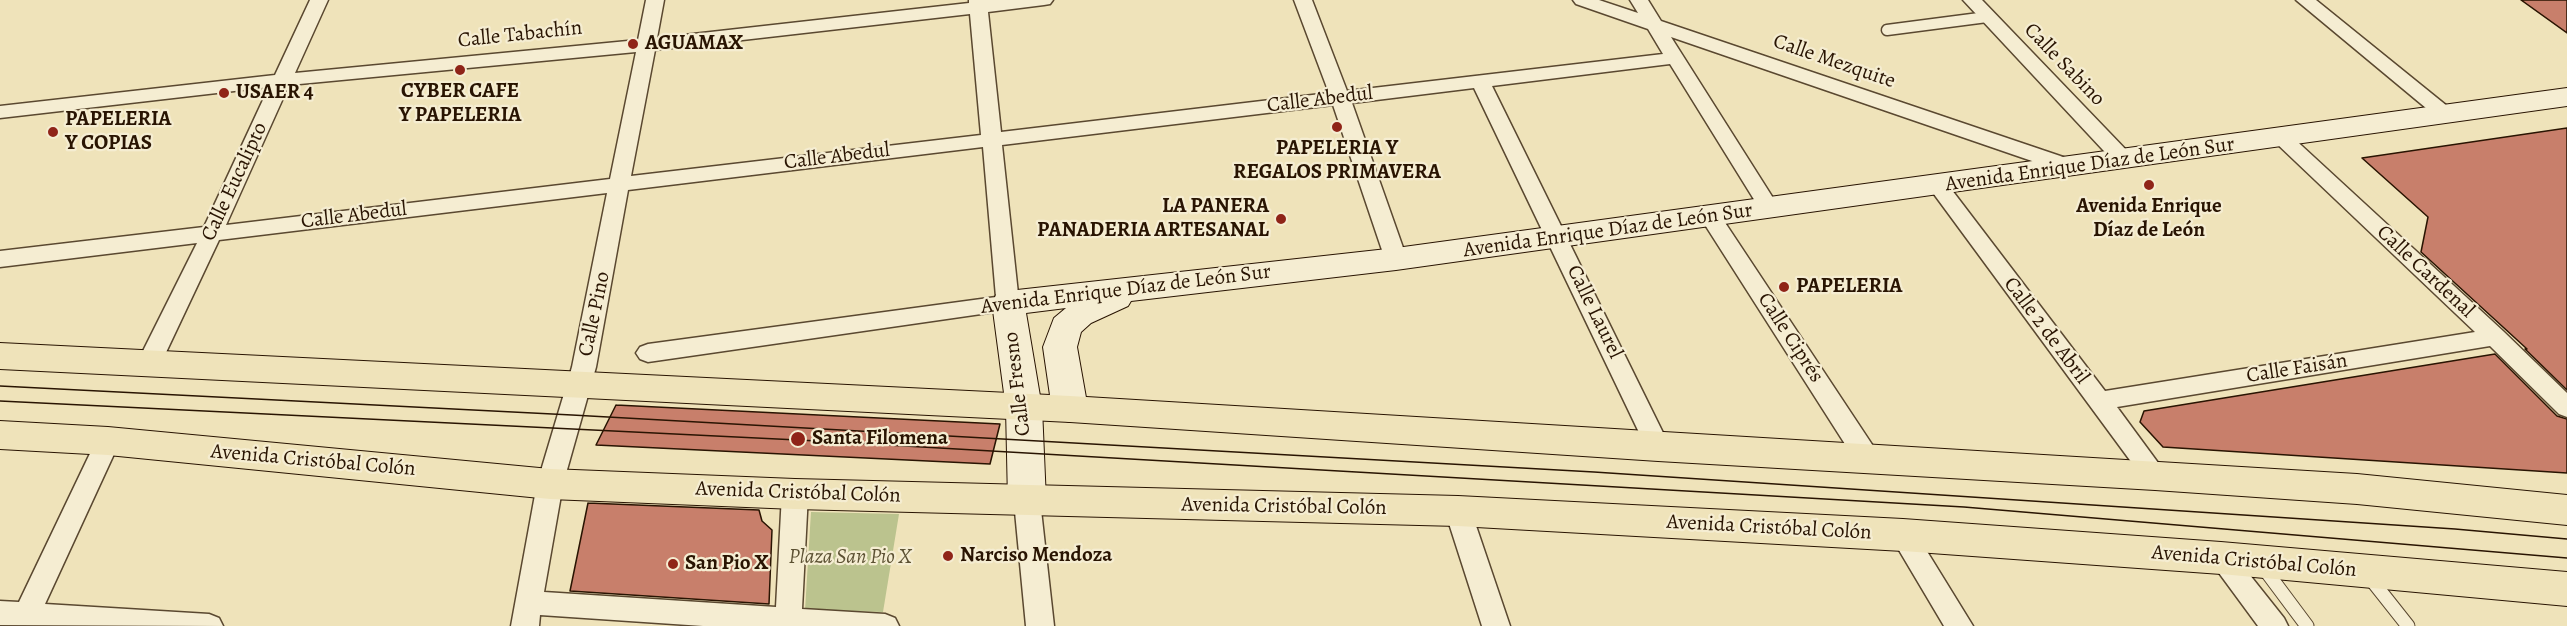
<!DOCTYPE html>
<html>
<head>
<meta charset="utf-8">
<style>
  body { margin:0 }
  canvas { display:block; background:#efe3ba }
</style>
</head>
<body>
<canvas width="2567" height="626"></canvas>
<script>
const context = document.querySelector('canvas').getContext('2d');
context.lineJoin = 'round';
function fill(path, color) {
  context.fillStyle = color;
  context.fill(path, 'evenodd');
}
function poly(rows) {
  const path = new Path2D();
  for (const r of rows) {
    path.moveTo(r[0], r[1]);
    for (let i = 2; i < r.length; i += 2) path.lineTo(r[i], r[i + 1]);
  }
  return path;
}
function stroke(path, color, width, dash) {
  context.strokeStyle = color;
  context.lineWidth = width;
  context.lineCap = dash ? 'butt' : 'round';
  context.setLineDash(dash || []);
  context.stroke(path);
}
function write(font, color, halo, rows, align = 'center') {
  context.font = font + ' Alegreya,serif';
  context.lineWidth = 4.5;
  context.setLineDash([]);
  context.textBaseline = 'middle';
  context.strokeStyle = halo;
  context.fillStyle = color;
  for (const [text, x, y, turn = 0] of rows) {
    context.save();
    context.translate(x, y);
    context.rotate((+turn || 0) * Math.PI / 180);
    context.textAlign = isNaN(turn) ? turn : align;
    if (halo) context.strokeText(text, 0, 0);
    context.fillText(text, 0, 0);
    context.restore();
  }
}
const green = poly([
  [811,512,899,514,883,612,805,610]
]);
const building = poly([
  [2521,0,2567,0,2567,33,2521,0],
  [2567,128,2567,390,2525,349,2527,349,2421,252,2428,217,2362,158,2567,128],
  [2495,354,2557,416,2567,419,2567,473,2163,447,2140,422,2144,411,2495,354],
  [616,405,1000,424,990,464,596,445,616,405],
  [588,503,759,510,762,521,772,530,769,604,570,591,588,503]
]);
const laneFar1 = poly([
  [1887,30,1987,17]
]);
const lane = poly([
  [2263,567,2307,626],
  [2370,578,2408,626]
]);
const street = poly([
  [310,0,328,0,295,73,638,40,646,0,664,0,657,38,969,3,969,0,1053,0,1050,4,1044,5,988,12,1001,132,1329,93,1294,0,1312,0,1347,91,1663,54,1648,29,1576,4,1573,0,1599,0,1638,13,1630,0,1648,0,1661,21,2078,162,2081,167,2078,172,2071,174,2064,172,1671,37,1780,209,1777,214,1770,216,1763,214,1670,64,1492,86,1670,447,1667,454,1658,457,1649,454,1646,447,1474,88,1352,103,1407,259,1404,264,1396,267,1388,264,1385,259,1333,105,1002,145,1019,303,1016,309,648,362,640,359,636,353,640,347,648,344,996,297,983,147,628,190,596,367,563,484,544,592,776,607,782,494,786,487,795,484,804,487,808,494,802,609,885,614,895,618,899,626,703,626,540,615,539,626,511,626,537,484,572,367,607,193,219,240,161,363,157,369,149,372,141,369,137,363,197,243,0,267,0,251,204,227,269,87,0,118,0,106,275,75,310,0],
  [970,14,981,135,631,176,655,50,970,14],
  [636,52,610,179,226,225,289,85,636,52],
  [1963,0,1982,0,2131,155,2134,160,2131,165,2124,166,2117,165,1963,0],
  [2296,0,2316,0,2452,110,2455,114,2452,118,2438,118,2296,0],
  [2282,132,2289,134,2503,331,2567,393,2567,417,2559,414,2490,346,2117,407,2167,475,2164,482,2155,485,2146,482,1928,186,1931,181,1938,179,1945,181,2105,391,2475,332,2275,142,2272,138,2275,134,2282,132],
  [1711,210,1718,212,1877,452,1880,459,1877,466,1868,469,1859,466,1700,217,1704,212,1711,210],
  [108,431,117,434,120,441,45,604,209,614,219,618,223,626,0,625,0,601,19,602,96,441,99,434,108,431],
  [1027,491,1036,494,1040,501,1054,626,1026,626,1014,501,1018,494,1027,491],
  [1458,501,1467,504,1471,511,1510,626,1482,626,1445,511,1449,504,1458,501],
  [1903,524,1912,527,1973,626,1944,626,1890,535,1894,527,1903,524],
  [2221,547,2230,550,2284,618,2288,626,2258,626,2208,558,2212,550,2221,547]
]);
const secondary = poly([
  [2567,88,2567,106,1396,270,1131,301,1128,306,1091,323,1081,332,1077,347,1088,409,1082,419,1070,422,1058,419,1052,409,1043,347,1054,318,1066,308,1026,313,1042,408,1046,501,1040,512,1027,516,1014,512,1008,501,1006,408,992,303,996,295,1008,291,1396,248,2567,88]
]);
const primary = poly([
  [0,343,1070,396,2357,474,2567,495,2567,525,2357,504,2155,490,1658,461,1070,422,0,369,0,343],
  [0,421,108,427,550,469,795,479,1458,496,1903,519,2221,542,2567,572,2567,606,2221,574,1903,551,1458,526,795,509,550,499,108,455,0,449,0,421]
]);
const tram = poly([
  [0,386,572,415,1594,472,2455,529,2567,539],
  [0,401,818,441,1964,507,2567,558]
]);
const markers = [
  [633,44,6,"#8f2418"],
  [460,70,6,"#8f2418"],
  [224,93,6,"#8f2418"],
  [1337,127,6,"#8f2418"],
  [53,132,6,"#8f2418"],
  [2149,185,6,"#8f2418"],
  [1281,219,6,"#8f2418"],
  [1784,287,6,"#8f2418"],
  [798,439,8,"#8f2418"],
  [948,556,6,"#8f2418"],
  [673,564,6,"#8f2418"]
];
const streetNames = [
  ["Calle Tabachín",520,35,-6],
  ["Calle Mezquite",1834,62,19],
  ["Calle Sabino",2064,65,46],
  ["Calle Abedul",1320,100,-7],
  ["Calle Abedul",837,157,-7],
  ["Avenida Enrique Díaz de León Sur",2090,165,-8],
  ["Calle Eucalipto",235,182,-65],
  ["Calle Abedul",354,216,-7],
  ["Avenida Enrique Díaz de León Sur",1608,231,-8],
  ["Calle Cardenal",2425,272,43],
  ["Avenida Enrique Díaz de León Sur",1126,290,-7],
  ["Calle Laurel",1594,312,64],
  ["Calle Pino",595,314,-78],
  ["Calle 2 de Abril",2046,331,53],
  ["Calle Ciprés",1790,338,57],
  ["Calle Faisán",2297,369,-9],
  ["Calle Fresno",1018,384,-97],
  ["Avenida Cristóbal Colón",313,461,5],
  ["Avenida Cristóbal Colón",798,493,2],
  ["Avenida Cristóbal Colón",1284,507,1],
  ["Avenida Cristóbal Colón",1769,528,3],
  ["Avenida Cristóbal Colón",2254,562,5]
];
const poiNames = [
  ["AGUAMAX",645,44],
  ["CYBER CAFE",460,92,"center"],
  ["Y PAPELERIA",460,116,"center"],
  ["USAER 4",236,93],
  ["PAPELERIA",65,120],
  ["Y COPIAS",65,144],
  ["PAPELERIA Y",1337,149,"center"],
  ["REGALOS PRIMAVERA",1337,173,"center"],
  ["LA PANERA",1269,207,"right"],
  ["PANADERIA ARTESANAL",1269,231,"right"],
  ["Avenida Enrique",2149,207,"center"],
  ["Díaz de León",2149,231,"center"],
  ["PAPELERIA",1796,287],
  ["Santa Filomena",812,439],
  ["Narciso Mendoza",960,556],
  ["San Pio X",685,564]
];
const parkNames = [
  ["Plaza San Pio X",850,558]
];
fill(green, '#bbc38e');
fill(building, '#c87f6b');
stroke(building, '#291402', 1.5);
stroke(laneFar1, '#5a4830', 13);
stroke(lane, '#5a4830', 15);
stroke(street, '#5a4830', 3);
stroke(secondary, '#291402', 2);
stroke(primary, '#291402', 2);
stroke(laneFar1, '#f5edd2', 10);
stroke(lane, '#f5edd2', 13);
fill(street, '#f5edd2');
fill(secondary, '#f5edd2');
fill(primary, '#efe3ba');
stroke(tram, '#291402', 1.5);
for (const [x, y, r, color] of markers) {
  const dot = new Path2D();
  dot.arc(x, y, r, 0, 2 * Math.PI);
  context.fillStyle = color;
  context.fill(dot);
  stroke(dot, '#f5edd2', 2);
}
write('21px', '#291402', '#f5edd2', streetNames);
write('bold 21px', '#291402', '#f5edd2', poiNames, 'left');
write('italic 21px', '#5c5133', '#f5edd2', parkNames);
</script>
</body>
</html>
